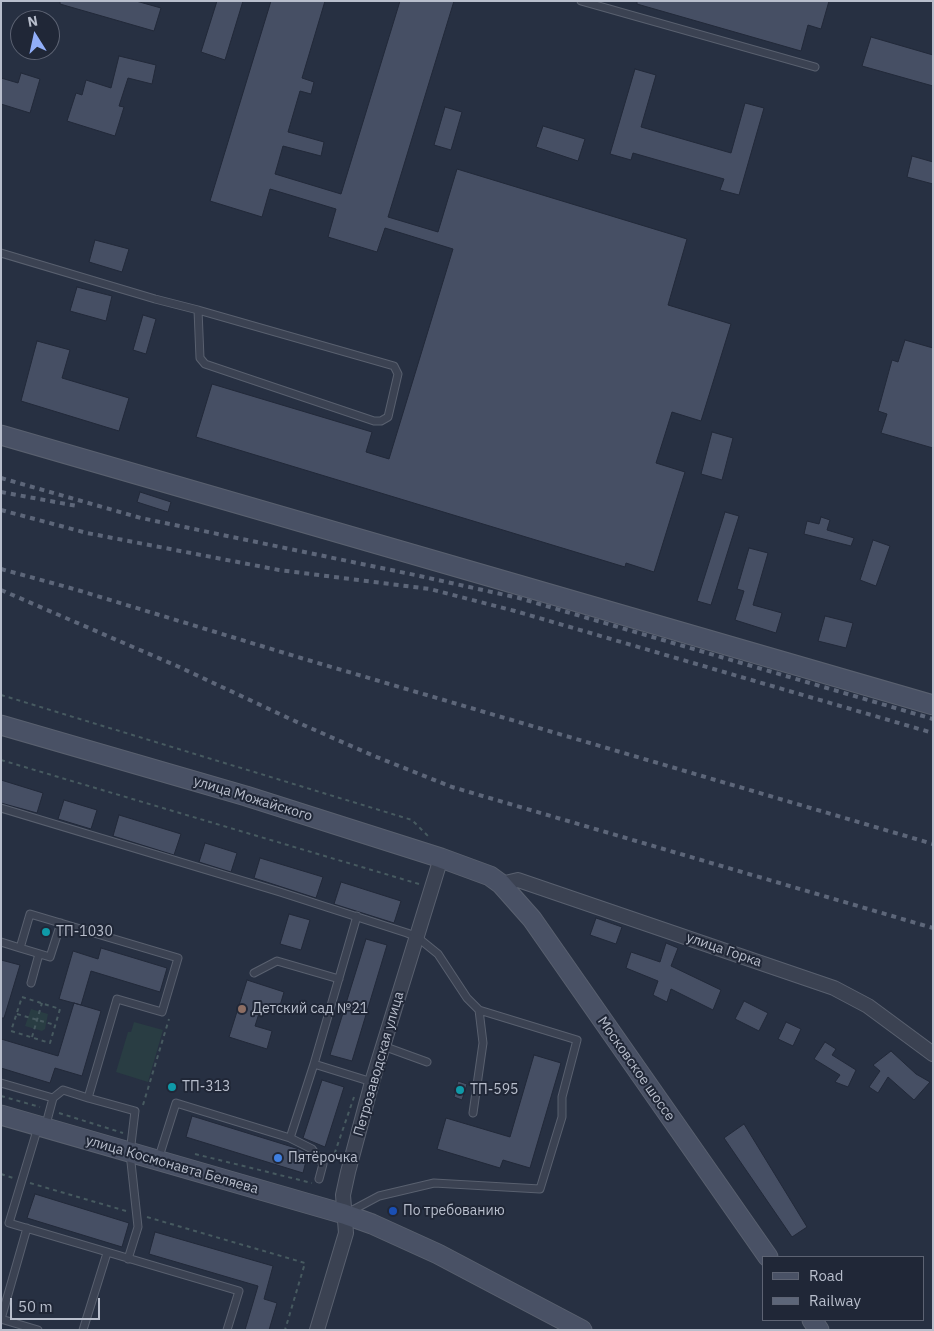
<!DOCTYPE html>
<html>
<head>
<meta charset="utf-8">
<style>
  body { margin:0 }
  #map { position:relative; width:934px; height:1331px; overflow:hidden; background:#273042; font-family:"IBM Plex Sans",sans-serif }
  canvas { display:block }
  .frame { position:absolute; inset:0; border:2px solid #b8becc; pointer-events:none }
  .legend { position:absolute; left:762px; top:1256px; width:162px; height:65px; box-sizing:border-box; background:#202737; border:1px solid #5d6373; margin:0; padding:6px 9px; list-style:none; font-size:15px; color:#b8becc }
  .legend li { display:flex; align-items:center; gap:10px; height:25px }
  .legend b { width:25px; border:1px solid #5d6373 }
  .north { position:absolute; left:10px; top:10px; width:50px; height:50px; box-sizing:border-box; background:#202737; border:1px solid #5d6373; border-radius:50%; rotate:350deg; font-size:14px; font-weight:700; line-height:20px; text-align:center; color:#b8becc }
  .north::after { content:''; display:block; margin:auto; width:18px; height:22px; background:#91aef8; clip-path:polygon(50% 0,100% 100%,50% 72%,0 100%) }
  .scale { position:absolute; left:10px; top:1298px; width:90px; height:22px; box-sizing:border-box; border:2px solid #b8becc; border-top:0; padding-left:6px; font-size:15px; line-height:18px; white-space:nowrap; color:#b8becc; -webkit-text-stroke:4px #202737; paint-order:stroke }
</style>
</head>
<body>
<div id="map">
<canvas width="934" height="1331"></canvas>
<div class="frame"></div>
<ul class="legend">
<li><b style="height:6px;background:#495165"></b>Road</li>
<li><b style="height:6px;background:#5d6679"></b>Railway</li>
</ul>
<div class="north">N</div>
<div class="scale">50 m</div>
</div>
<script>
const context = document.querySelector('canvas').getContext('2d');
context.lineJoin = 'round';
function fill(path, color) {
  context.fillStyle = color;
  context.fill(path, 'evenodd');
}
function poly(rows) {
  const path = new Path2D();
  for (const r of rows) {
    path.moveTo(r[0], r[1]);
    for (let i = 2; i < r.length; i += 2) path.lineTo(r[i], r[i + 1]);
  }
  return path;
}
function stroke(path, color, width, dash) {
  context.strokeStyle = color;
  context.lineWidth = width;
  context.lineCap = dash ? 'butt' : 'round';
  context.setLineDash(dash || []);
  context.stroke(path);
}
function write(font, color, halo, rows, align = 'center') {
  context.font = font + ' "IBM Plex Sans",sans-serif';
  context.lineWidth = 4;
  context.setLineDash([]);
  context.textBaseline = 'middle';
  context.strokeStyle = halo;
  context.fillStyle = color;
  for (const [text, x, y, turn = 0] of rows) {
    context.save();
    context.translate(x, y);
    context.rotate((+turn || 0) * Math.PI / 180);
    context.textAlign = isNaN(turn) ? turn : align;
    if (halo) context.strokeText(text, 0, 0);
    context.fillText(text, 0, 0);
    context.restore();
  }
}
const green = poly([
  [31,1009,48,1014,45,1029,42,1031,25,1026],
  [134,1022,163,1030,148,1082,116,1072,128,1032,131,1032]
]);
const building = poly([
  [60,1,136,1,161,8,154,31,60,4,60,1],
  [217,1,243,1,225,60,201,52,217,1],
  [271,1,325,1,302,78,314,82,311,94,300,91,288,132,324,142,321,156,283,146,275,174,341,194,400,1,454,1,388,217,438,232,457,169,687,239,668,305,731,324,701,421,672,412,656,463,685,472,654,572,626,563,625,567,196,437,212,384,372,432,366,452,389,459,453,249,385,228,377,252,328,237,336,209,270,189,262,217,210,201,271,1],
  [637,1,829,1,821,29,808,25,801,51,637,4,637,1],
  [871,37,933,55,933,86,862,66,871,37],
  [119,56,156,65,152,84,128,78,119,106,124,107,115,136,67,121,76,93,82,95,86,80,111,88,119,56],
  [635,69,656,75,641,127,731,153,745,103,764,108,739,195,720,190,724,179,633,153,631,160,610,154,635,69],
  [21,73,40,79,30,113,1,104,1,78,18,83,21,73],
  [445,107,462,112,451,150,434,145,445,107],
  [543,126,585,139,578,161,536,147,543,126],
  [912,156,933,162,933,184,907,177,912,156],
  [95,240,129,249,122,272,89,262,95,240],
  [77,287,112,296,106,321,70,311,77,287],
  [143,315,156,319,146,354,133,350,143,315],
  [905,340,933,348,933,448,881,433,887,414,878,411,892,360,898,362,905,340],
  [37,341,70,350,62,378,129,398,119,431,21,401,37,341],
  [712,432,733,438,722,480,701,474,712,432],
  [140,492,171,502,168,512,137,502,140,492],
  [725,512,739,516,711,605,697,601,725,512],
  [821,517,830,520,827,530,854,538,851,546,804,534,807,521,819,524,821,517],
  [873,540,890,546,876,586,860,580,873,540],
  [749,548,768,553,753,605,782,613,776,633,735,620,744,591,737,589,749,548],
  [825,616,853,623,846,648,818,641,825,616],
  [1,780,43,793,37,813,1,803,1,780],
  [64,800,97,810,91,829,58,819,64,800],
  [119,815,181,834,174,855,113,836,119,815],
  [205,843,237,853,231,872,199,862,205,843],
  [260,858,323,877,316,898,254,878,260,858],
  [341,882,401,901,394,923,334,904,341,882],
  [289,914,310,920,301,950,280,944,289,914],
  [596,918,622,927,616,944,590,935,596,918],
  [366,939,387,945,352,1061,330,1055,366,939],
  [666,943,678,948,671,966,721,990,713,1010,671,989,667,1002,653,995,658,981,626,968,631,952,660,962,666,943],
  [101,948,167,968,160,992,91,971,81,1005,59,999,73,951,98,959,101,948],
  [1,960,20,965,4,1018,1,1018,1,960],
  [247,980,284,992,279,1009,262,1004,255,1026,272,1031,267,1049,229,1037,247,980],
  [744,1001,768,1013,759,1031,735,1019,744,1001],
  [74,1003,101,1011,82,1076,55,1068,50,1083,1,1068,1,1039,58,1056,74,1003],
  [786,1022,801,1029,793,1046,778,1039,786,1022],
  [825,1042,836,1049,832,1055,856,1070,848,1087,835,1082,840,1075,814,1059,825,1042],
  [891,1051,916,1074,930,1082,914,1100,888,1077,878,1093,869,1087,880,1071,873,1065,891,1051],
  [534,1055,561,1063,530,1168,503,1160,500,1168,437,1149,446,1118,510,1137,534,1055],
  [322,1080,344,1087,325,1147,303,1138,322,1080],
  [458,1081,467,1084,462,1100,454,1097,458,1081],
  [192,1116,299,1149,308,1153,303,1173,186,1137,192,1116],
  [744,1124,807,1227,792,1237,724,1138,744,1124],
  [35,1194,129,1223,122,1247,27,1218,35,1194],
  [155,1232,273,1266,264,1299,277,1303,269,1330,245,1330,258,1286,149,1254,155,1232]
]);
const path = poly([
  [1,695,412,820,430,838],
  [1,760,419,884],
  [22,997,60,1009,50,1043,11,1031,22,997],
  [17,1014,55,1025],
  [32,1037,42,1003],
  [1,1096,40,1107],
  [143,1105,169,1019],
  [59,1113,123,1133],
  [195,1154,312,1183],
  [332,1161,354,1097],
  [1,1174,13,1178],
  [30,1183,126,1211],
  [147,1217,305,1263,285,1330]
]);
const lane = poly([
  [581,1,815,67],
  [1,253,155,299,198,310,394,366,398,374,388,417,381,421,374,421,205,364,200,358,198,310],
  [1,808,280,892,407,933,417,937,438,954,467,998,479,1010,577,1040,562,1097,562,1117,540,1189,434,1183,379,1196,349,1212],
  [1,942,20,948,30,914,178,958,162,1012,117,999,88,1098,135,1111,130,1153,138,1227,128,1259],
  [20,948,50,957,61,923],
  [254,973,277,961,339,979],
  [31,983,39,954],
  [383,1046,427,1062],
  [314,1064,357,916],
  [1,1083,53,1098],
  [473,1113,483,1043,479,1010],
  [38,1127,9,1223,239,1291,227,1330],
  [45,1128,53,1098,63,1090,88,1098],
  [290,1138,312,1149,323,1164,319,1179],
  [158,1160,176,1103,290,1138,314,1064,372,1082],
  [1,1319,27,1228],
  [1,1319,38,1330],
  [83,1330,107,1253]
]);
const street = poly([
  [501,884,518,880,834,988,868,1006,933,1054],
  [317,1330,346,1233,343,1195,348,1172,372,1082,441,858]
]);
const secondary = poly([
  [1,435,933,705],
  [1,725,246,796,441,858,490,876,501,884,532,919,768,1257],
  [1,1115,344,1214,372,1224,438,1254,582,1330],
  [812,1320,819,1330]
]);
const rail = poly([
  [1,478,141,518,415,575,519,598,933,719],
  [1,492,77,506],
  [1,510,87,533,279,570,430,589,515,611,933,733],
  [1,569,74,589,301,658,933,844],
  [1,590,177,666,299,723,374,756,452,787,933,928]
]);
const markers = [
  [46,932,5,"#0f9aa8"],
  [242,1009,5,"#8d6e63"],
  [172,1087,5,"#0f9aa8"],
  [460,1090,5,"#0f9aa8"],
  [278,1158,5,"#3f7fe0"],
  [393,1211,5,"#1a4fb4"]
];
const streetNames = [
  ["улица Можайского",253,799,17],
  ["улица Горка",724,950,19],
  ["Петрозаводская улица",379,1064,-74],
  ["Московское шоссе",636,1069,55],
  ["улица Космонавта Беляева",172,1165,16]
];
const poiNames = [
  ["ТП-1030",56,932],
  ["Детский сад №21",252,1009],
  ["ТП-313",182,1087],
  ["ТП-595",470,1090],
  ["Пятёрочка",288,1158],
  ["По требованию",403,1211]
];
fill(green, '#293d43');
fill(building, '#464f64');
stroke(building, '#222939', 1);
stroke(lane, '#59606f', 9);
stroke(street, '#59606f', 16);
stroke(secondary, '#59606f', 21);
stroke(path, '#475a60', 2, [4, 4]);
stroke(lane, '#3b4252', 7);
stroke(street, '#3b4252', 14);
stroke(secondary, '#495165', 19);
stroke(rail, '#5d6679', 4, [5, 5]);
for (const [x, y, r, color] of markers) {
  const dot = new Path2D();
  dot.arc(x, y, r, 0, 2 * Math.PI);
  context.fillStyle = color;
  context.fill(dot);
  stroke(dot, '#202737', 2);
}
write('14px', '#b8becc', '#202737', streetNames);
write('14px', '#b8becc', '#202737', poiNames, 'left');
</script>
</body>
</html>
